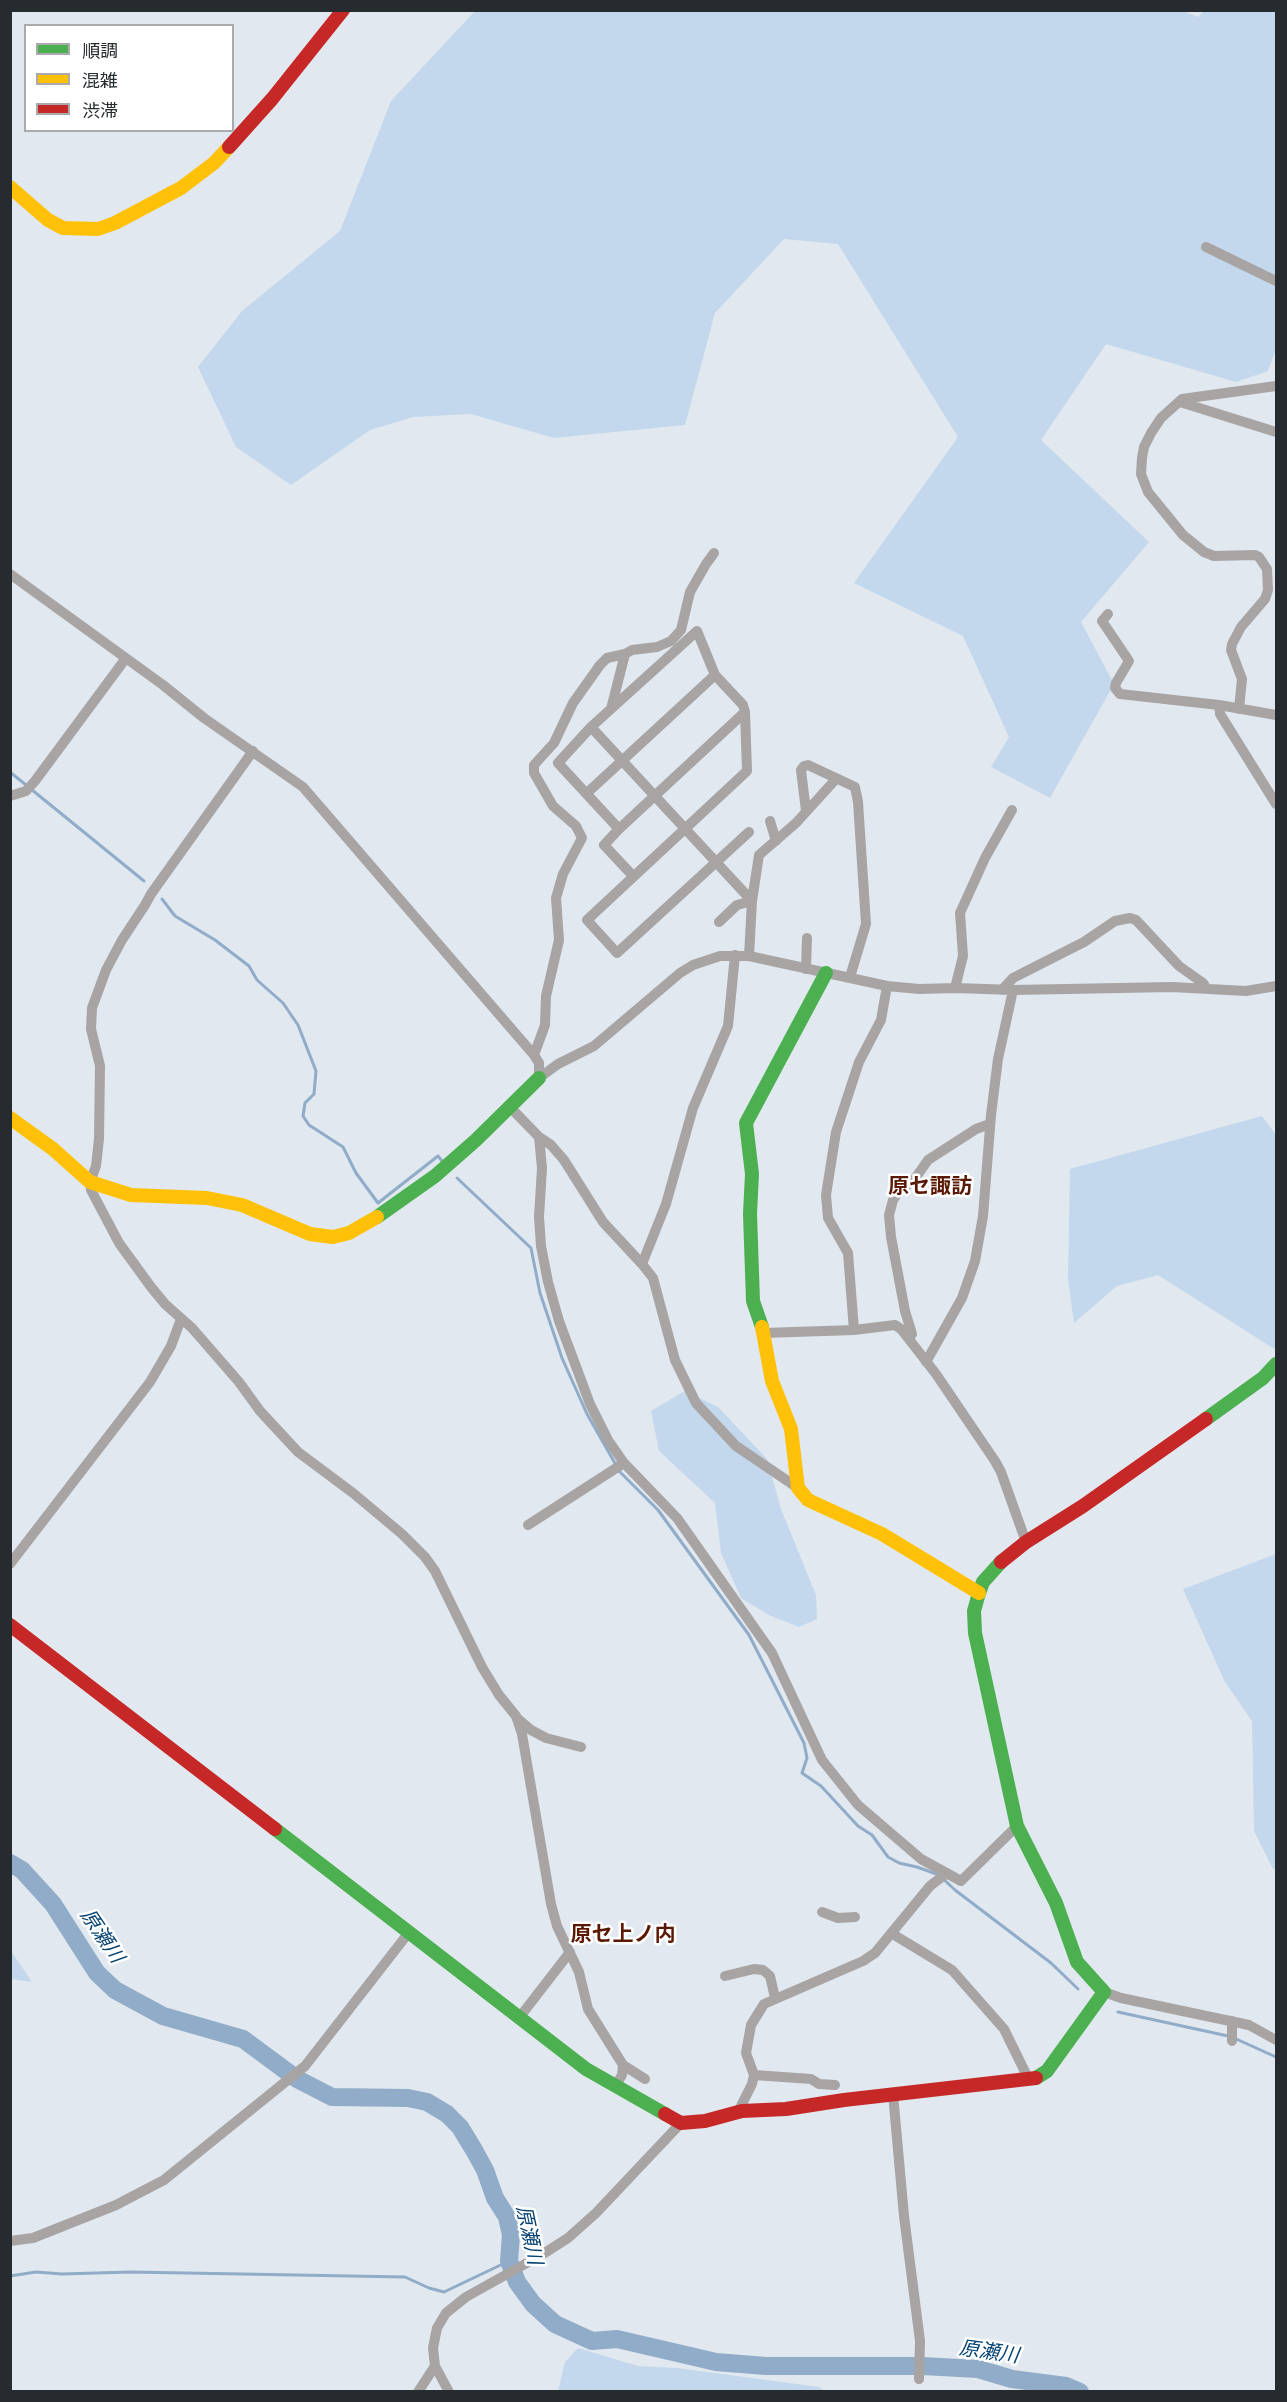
<!DOCTYPE html>
<html>
<head>
<meta charset="utf-8">
<style>
  body { margin:0 }
  #map { position:relative; width:1287px; height:2402px; overflow:hidden; background:#e1e8ef; font-family:"Public Sans","Noto Sans JP",sans-serif }
  canvas { display:block }
  .frame { position:absolute; inset:0; border:12px solid #262b30; pointer-events:none }
  .legend { position:absolute; left:24px; top:24px; width:210px; height:108px; box-sizing:border-box; background:#fff; border:2px solid #a8aaac; margin:0; padding:8px 10px; list-style:none; font-size:18px; color:#262b30 }
  .legend li { display:flex; align-items:center; gap:12px; height:30px }
  .legend b { width:30px; border:2px solid #a8aaac }
</style>
</head>
<body>
<div id="map">
<canvas width="1287" height="2402"></canvas>
<div class="frame"></div>
<ul class="legend">
<li><b style="height:8px;background:#4caf50"></b>順調</li>
<li><b style="height:8px;background:#ffc107"></b>混雑</li>
<li><b style="height:8px;background:#c62828"></b>渋滞</li>
</ul>
</div>
<script>
const context = document.querySelector('canvas').getContext('2d');
context.lineJoin = 'round';
function fill(path, color) {
  context.fillStyle = color;
  context.fill(path, 'evenodd');
}
function poly(rows) {
  const path = new Path2D();
  for (const r of rows) {
    path.moveTo(r[0], r[1]);
    for (let i = 2; i < r.length; i += 2) path.lineTo(r[i], r[i + 1]);
  }
  return path;
}
function stroke(path, color, width, dash) {
  context.strokeStyle = color;
  context.lineWidth = width;
  context.lineCap = dash ? 'butt' : 'round';
  context.setLineDash(dash || []);
  context.stroke(path);
}
function write(font, color, halo, rows, align = 'center') {
  context.font = font + ' "Public Sans","Noto Sans JP",sans-serif';
  context.lineWidth = 5;
  context.setLineDash([]);
  context.textBaseline = 'middle';
  context.strokeStyle = halo;
  context.fillStyle = color;
  for (const [text, x, y, turn = 0] of rows) {
    context.save();
    context.translate(x, y);
    context.rotate((+turn || 0) * Math.PI / 180);
    context.textAlign = isNaN(turn) ? turn : align;
    if (halo) context.strokeText(text, 0, 0);
    context.fillText(text, 0, 0);
    context.restore();
  }
}
const green = poly([
  [1181,10,1198,17,1204,11,1276,11,1276,349,1268,371,1236,382,1106,344,1041,440,1149,542,1081,622,1114,684,1050,798,991,767,1009,737,963,636,854,583,958,437,838,244,784,239,715,313,685,425,554,438,471,414,413,417,370,430,291,485,236,447,198,367,242,311,340,231,391,101,475,11],
  [1262,1116,1276,1135,1276,1350,1158,1275,1117,1286,1074,1323,1068,1279,1070,1169],
  [685,1391,718,1407,767,1459,781,1509,816,1595,817,1619,799,1627,769,1615,741,1598,721,1553,715,1503,659,1451,651,1411],
  [1276,1554,1276,1869,1273,1869,1254,1831,1252,1721,1225,1682,1183,1589],
  [10,1951,11,1951,32,1982,11,1979],
  [578,2348,638,2366,677,2368,819,2387,824,2391,558,2391,565,2362]
]);
const stream = poly([
  [10,772,144,881],
  [162,899,175,916,215,940,249,966,257,980,283,1003,298,1025,316,1071,314,1094,305,1103,303,1116,309,1125,343,1147,356,1173,378,1203,438,1156,442,1161],
  [457,1178,531,1248,540,1293,562,1358,587,1414,616,1465],
  [619,1471,658,1510,749,1635,804,1743,807,1758,802,1773,821,1786,858,1826,872,1835,888,1857,899,1863,917,1867,939,1875,955,1890,1051,1963,1078,1989],
  [1118,2012,1228,2036],
  [1234,2038,1276,2057],
  [10,2276,36,2272,62,2274,131,2272,405,2277,429,2288,444,2292,509,2261]
]);
const river = poly([
  [10,1863,22,1870,53,1904,97,1973,115,1990,163,2016,243,2039,297,2079,332,2097,408,2098,427,2102,447,2114,460,2127,474,2150,485,2170,495,2198,507,2217,511,2235,509,2261,517,2282,533,2304,555,2324,592,2341,617,2339,716,2362,766,2366,922,2366,978,2369,1012,2379,1066,2386,1080,2392]
]);
const street = poly([
  [1206,247,1276,281],
  [1180,402,1276,432],
  [10,574,163,685,204,718,303,787,534,1055,539,1063,539,1078],
  [1108,614,1102,621,1129,661,1116,683,1115,688,1120,694,1219,705,1276,715],
  [1219,705,1220,714,1276,804],
  [611,709,625,654,632,650,657,647,671,641,681,630,690,592,706,564,714,553],
  [1239,709,1242,679,1231,650,1232,644,1241,627,1265,599,1268,590,1267,569,1259,557,1255,555,1214,556,1204,552,1183,535,1148,492,1141,474,1142,458,1144,447,1151,433,1161,418,1182,399,1276,386],
  [745,712,619,829,558,763,591,727,697,631,715,675,743,705,745,712,747,771,587,920,617,953,749,832],
  [591,727,752,901,749,956],
  [253,751,151,894,145,905,122,940,106,970,92,1008,91,1029,100,1066,99,1139,96,1166,90,1182,91,1190,119,1243,151,1287,165,1304,192,1328,239,1382,260,1411,298,1452,353,1493,402,1534,425,1557,435,1571,482,1667,499,1695,516,1716,522,1734,551,1904,557,1926,579,1972,588,2009,623,2065,622,2075,616,2085],
  [587,793,715,675],
  [10,796,26,791,35,781,126,658],
  [806,811,801,770,804,766,808,765,855,787,858,802,866,924,850,977],
  [770,821,776,841],
  [619,829,604,845,633,876],
  [719,922,737,905,752,901,759,855,796,823,836,779],
  [806,969,807,938],
  [955,988,963,956,960,913,985,858,1012,810],
  [1002,990,1013,978,1084,942,1115,921,1130,918,1136,920,1179,966,1203,983,1207,989],
  [534,1055,545,1025,546,996,559,940,556,898,563,874,582,838,576,826,553,806,534,773,534,765,554,743,573,703,600,665,607,658,625,654],
  [539,1078,558,1064,594,1046,680,973,693,965,720,956,749,956,887,986,919,989,956,988,1013,990,1172,987,1246,991,1276,986],
  [510,1107,539,1137,551,1145,564,1160,603,1222,642,1264,666,1204,693,1108,728,1026,735,955],
  [539,1137,542,1168,539,1217,541,1246,548,1282,559,1321,590,1404,608,1440,624,1463,677,1518,772,1653,822,1760,858,1805,921,1859,961,1881,1017,1826],
  [642,1264,653,1278,675,1360,696,1403,736,1446,798,1488],
  [854,1330,848,1253,828,1218,826,1195,836,1132,859,1062,881,1020,887,986],
  [764,1333,854,1330,895,1325,901,1329,936,1374,995,1461,1001,1472,1026,1542],
  [909,1338,912,1334,905,1311,891,1237,889,1215,893,1200,900,1190,914,1180,928,1160,976,1129,990,1124],
  [926,1362,962,1298,975,1261,983,1216,991,1115,998,1059,1013,990],
  [528,1525,624,1463],
  [10,1564,150,1382,171,1346,181,1319],
  [517,1718,531,1730,546,1738,581,1747],
  [822,1912,838,1918,855,1917],
  [891,1933,952,1970,1004,2029,1029,2080],
  [725,1976,754,1969,763,1970,770,1976,775,1998],
  [1104,1992,1121,1998,1249,2025,1276,2040],
  [519,2018,570,1952],
  [1232,2041,1232,2021],
  [623,2065,645,2079],
  [754,2075,811,2079,819,2084,835,2085],
  [893,2094,904,2216,920,2341,919,2379],
  [738,2112,752,2084,754,2075,746,2053,751,2025,764,2004,863,1961,875,1953,930,1886,947,1873],
  [10,2241,33,2238,116,2205,164,2180,305,2066,410,1931],
  [418,2392,435,2366],
  [449,2392,435,2366,433,2348,437,2328,446,2313,466,2297,543,2254,568,2238,596,2213,681,2123]
]);
const fast = poly([
  [377,1217,435,1176,476,1140,539,1078],
  [762,1327,753,1301,750,1214,752,1174,746,1123,826,973],
  [1206,1419,1263,1378,1276,1364],
  [1001,1562,983,1582,979,1593,974,1611,975,1633,1017,1826,1056,1903,1077,1962,1104,1992,1047,2071,1036,2078],
  [275,1829,586,2069,665,2114]
]);
const slow = poly([
  [10,187,48,220,63,228,98,229,115,223,181,188,214,163,229,147],
  [10,1118,53,1149,90,1182,131,1195,207,1198,242,1205,310,1234,333,1237,349,1233,377,1217],
  [762,1327,772,1381,791,1429,798,1488,808,1500,882,1534,979,1593]
]);
const jam = poly([
  [229,147,272,99,343,10],
  [1001,1562,1026,1542,1083,1506,1206,1419],
  [10,1625,275,1829],
  [665,2114,681,2123,705,2121,742,2111,786,2109,844,2100,1036,2078]
]);
const waterNames = [
  ["原瀬川",102,1936,56],
  ["原瀬川",529,2235,78],
  ["原瀬川",989,2352,8]
];
const quarterNames = [
  ["原セ諏訪",930,1187],
  ["原セ上ノ内",623,1935]
];
fill(green, '#c3d8ec');
stroke(stream, '#90acc8', 3);
stroke(river, '#90acc8', 18);
stroke(street, '#a8a4a4', 10);
stroke(fast, '#4caf50', 14);
stroke(slow, '#ffc107', 14);
stroke(jam, '#c62828', 14);
write('italic 20px', '#064373', '#fff', waterNames);
write('bold 21px', '#5a1905', '#fff', quarterNames);
</script>
</body>
</html>
